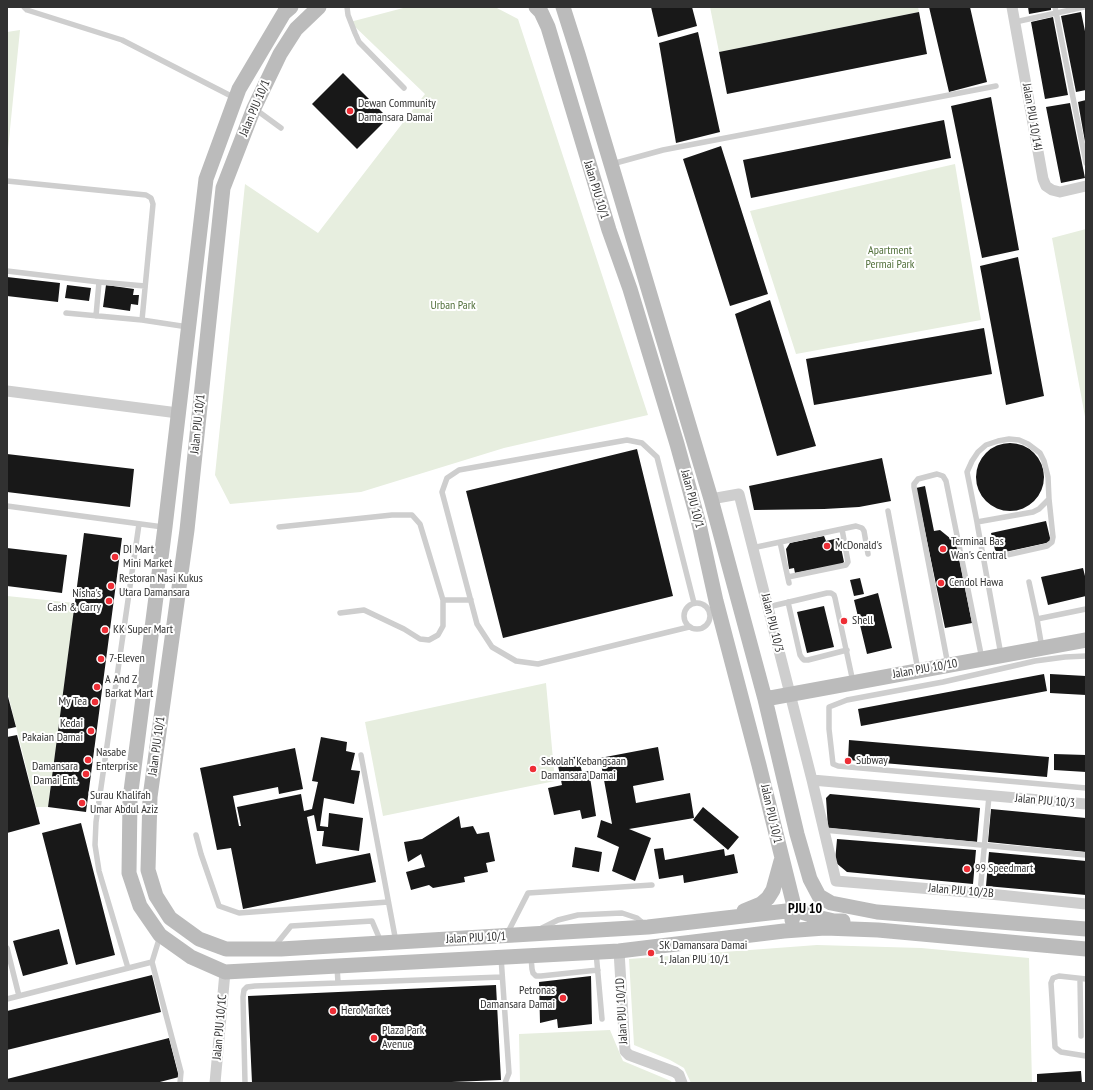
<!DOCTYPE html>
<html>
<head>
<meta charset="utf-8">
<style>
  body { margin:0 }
  #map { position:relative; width:1093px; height:1090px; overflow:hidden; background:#fff; font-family:"PT Sans Narrow",sans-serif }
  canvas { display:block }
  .frame { position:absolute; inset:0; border:8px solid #313131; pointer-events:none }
</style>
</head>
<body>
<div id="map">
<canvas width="1093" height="1090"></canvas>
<div class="frame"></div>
</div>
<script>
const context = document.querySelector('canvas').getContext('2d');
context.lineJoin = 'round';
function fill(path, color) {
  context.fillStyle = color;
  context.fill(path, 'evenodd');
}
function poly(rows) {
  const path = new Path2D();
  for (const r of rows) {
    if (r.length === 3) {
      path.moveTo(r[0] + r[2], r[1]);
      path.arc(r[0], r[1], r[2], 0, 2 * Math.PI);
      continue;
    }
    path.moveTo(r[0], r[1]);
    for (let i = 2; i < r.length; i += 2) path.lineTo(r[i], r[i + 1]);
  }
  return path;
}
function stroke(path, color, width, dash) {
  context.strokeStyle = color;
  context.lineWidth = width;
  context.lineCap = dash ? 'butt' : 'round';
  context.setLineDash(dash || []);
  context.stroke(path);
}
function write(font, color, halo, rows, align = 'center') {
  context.font = font + ' "PT Sans Narrow",sans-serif';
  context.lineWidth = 4;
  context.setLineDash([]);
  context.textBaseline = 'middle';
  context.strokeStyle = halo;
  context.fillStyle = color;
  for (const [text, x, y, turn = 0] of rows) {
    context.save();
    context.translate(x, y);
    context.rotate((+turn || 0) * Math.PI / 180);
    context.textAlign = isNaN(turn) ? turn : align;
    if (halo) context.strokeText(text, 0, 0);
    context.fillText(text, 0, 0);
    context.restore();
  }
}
const green = poly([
  [407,7,495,7,518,19,648,415,504,448,361,492,230,504,215,475,245,184,318,233,425,94,350,22],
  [710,7,918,7,919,12,719,52],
  [20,30,7,159,7,32],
  [955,164,981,320,796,354,750,211],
  [1086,229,1086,422,1052,238],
  [7,596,75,603,48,807,36,807,7,690],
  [546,683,555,781,383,816,365,722],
  [817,945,921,948,1029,958,1032,1083,691,1083,684,1068,670,1060,634,1045,629,959],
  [610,1030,623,1061,671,1081,672,1083,520,1083,519,1034]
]);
const building = poly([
  [651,7,692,7,697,26,658,37],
  [929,7,970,7,987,82,949,92],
  [1028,7,1051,7,1051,10,1029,14],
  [919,12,927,54,727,94,719,52],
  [1081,12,1086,36,1086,90,1076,92,1061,16],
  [1053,17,1068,95,1045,99,1031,22],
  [698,32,720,132,676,143,659,43],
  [343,73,388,118,357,149,312,104],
  [991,97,1019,250,982,258,951,106],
  [1086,100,1086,142,1085,142,1078,102],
  [1070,103,1085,178,1061,183,1046,107],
  [944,120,951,158,751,198,743,160],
  [721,146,768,294,730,306,683,159],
  [1018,257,1044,396,1006,405,980,266],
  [7,277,60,283,58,302,7,296],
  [67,285,91,288,89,301,65,298],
  [106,285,134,289,133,295,139,295,138,305,131,304,130,311,103,307],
  [770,300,816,446,777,456,735,314],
  [984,328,992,374,814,405,806,359],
  [1010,477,34],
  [637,449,673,596,503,638,466,491],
  [7,454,134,469,130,507,7,492],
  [882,458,891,501,859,507,824,509,754,510,749,486],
  [925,486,934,531,940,530,956,543,972,623,945,628,916,488],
  [1046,521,1051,542,996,554,991,533],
  [84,533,122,538,86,812,48,807],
  [824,536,826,541,839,538,844,562,842,564,795,573,794,568,789,569,786,549,790,543],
  [7,548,67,555,62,593,7,586],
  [1083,568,1086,580,1086,596,1048,605,1041,577],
  [860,578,864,594,854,596,850,580],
  [878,593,892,648,867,654,854,600],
  [824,606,834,647,807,653,797,612],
  [1044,674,1047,691,861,726,858,709],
  [1050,674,1086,676,1086,695,1050,693],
  [7,693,16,727,7,729],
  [17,735,40,824,7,833,7,737],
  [321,737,347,742,346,751,355,753,351,770,360,771,354,804,324,798,320,826,328,827,329,813,363,818,359,851,322,846,324,831,317,831,314,815,307,817,316,864,370,853,376,882,243,909,231,848,217,850,200,768,295,748,303,789,279,794,278,787,233,796,239,826,241,826,237,807,301,794,304,811,312,809,318,782,312,781],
  [849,740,1049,757,1047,777,848,760],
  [658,747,664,780,633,786,636,803,690,793,694,818,629,829,651,838,635,881,612,871,619,847,597,837,601,820,612,824,600,758],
  [1054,754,1086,755,1086,772,1054,770],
  [578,756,582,772,589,771,596,816,582,819,580,810,554,815,548,788,562,785,557,761],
  [830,794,980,808,977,842,828,828,826,798],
  [703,807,739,837,728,850,693,820],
  [991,809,1086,818,1086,852,988,842],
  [459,816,461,828,473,826,477,834,489,832,495,861,486,863,488,872,464,877,465,882,433,888,429,885,411,890,406,872,425,867,421,854,408,862,404,842,422,839],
  [81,823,115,955,76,965,42,833],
  [837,839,976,850,973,884,847,872,835,862],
  [575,847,602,852,599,872,572,867],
  [663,848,665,860,724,849,725,856,734,854,738,873,684,883,683,875,659,879,654,849],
  [989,852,1086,861,1086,895,986,886],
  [59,929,68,964,23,976,13,941],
  [152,975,161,1012,7,1050,7,1011],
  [591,976,592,1024,558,1028,557,1019,540,1023,539,982],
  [496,985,501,1080,427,1083,252,1083,248,996],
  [169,1038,179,1077,156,1083,7,1083,7,1079],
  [1081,1071,1082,1083,1037,1083,1037,1074]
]);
const lane = poly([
  [24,7,27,10,122,40,235,98],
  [347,7,348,15,355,33,359,42,404,88],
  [1055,7,1086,163],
  [1015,22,1084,7],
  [255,109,281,128],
  [612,164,663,150,996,86],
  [7,181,146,195,151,198,153,204,142,320,188,327],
  [7,271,99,282,96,316],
  [99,282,145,286],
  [66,313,142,320],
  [7,506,163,527],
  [888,511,918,670],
  [977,522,1033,512,1039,509,1049,499,1048,477,1044,461,1040,453,1028,444,1019,440,1009,439,998,441,986,445,978,452,972,461,967,472,977,522,978,528,1001,655],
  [279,527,392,515,412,515,420,524,443,600,471,600],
  [780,542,789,583],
  [752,548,856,526,862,528,864,531,868,554],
  [998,557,1047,546,1052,542,1053,537,1049,499],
  [788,577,846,565,848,562,842,529],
  [1029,582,1037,619],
  [788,602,800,655,802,658,804,660,808,660,847,650],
  [697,616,13],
  [768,607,827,593,831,593,834,595,835,598,853,682],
  [340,613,364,610,404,629,420,639,429,640,438,635,443,626,443,600],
  [689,627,538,664,516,661,492,647,477,624,442,492,447,478,459,470,627,440,642,443,657,457,694,603],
  [1042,648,1037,619,1086,609],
  [1086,656,1065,657,1035,661,943,682,847,700,829,707,829,729,833,764,838,766,1086,788],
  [948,665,914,487,914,484,918,479,937,474,943,476,946,481,982,659],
  [361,755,396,942],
  [824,830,1086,855],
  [196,835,201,854,219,906,239,913,388,902],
  [980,893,989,796],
  [542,928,558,920,578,915,622,913,637,918,644,924],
  [507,934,528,893,652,885],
  [160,936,152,962,181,1072,180,1083],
  [274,947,291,926,372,921,381,942],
  [7,948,19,996],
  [596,952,602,1019],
  [501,957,509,1073,505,1083],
  [531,957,532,969,533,973,536,976,541,976,598,970],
  [337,966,338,983],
  [128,968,99,871,95,845,96,822,139,524],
  [1080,979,1081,1036],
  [1086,979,1059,976,1053,978,1051,983,1055,1047,1057,1049,1061,1052,1086,1056],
  [7,999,152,962],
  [245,1083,243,997,244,990,247,987,255,986,502,977]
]);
const street = poly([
  [1012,7,1043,179,1046,186,1052,190,1060,192,1086,186],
  [7,391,178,413],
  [711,499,739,494,812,780,836,881,980,893,1086,904],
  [812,780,1086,804],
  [619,951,625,1051,629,1055,675,1072,679,1075,682,1083],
  [215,1083,225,972]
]);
const secondary = poly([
  [291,7,284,13,239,89,206,179,165,527,130,799,129,873,140,906,160,935,191,957,225,972,619,951,784,931,825,928,878,930,1086,949],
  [319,7,296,29,280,54,254,108,223,188,187,530,150,797,148,870,156,896,170,918,199,939,226,949,281,949,648,927,795,910,821,918,834,921,843,921],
  [536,7,541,12,548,27,609,230,630,289,677,444,699,524,716,601,759,765,795,910,792,920],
  [563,7,578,54,611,164,711,499,765,699,797,834,810,879,819,896,831,903,877,912,1086,929],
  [765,699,1086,640],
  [744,911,761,904,768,898,773,890,781,861]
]);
const markers = [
  [350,111,4,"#ee2e36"],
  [827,546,4,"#ee2e36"],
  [943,549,4,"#ee2e36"],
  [115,557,4,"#ee2e36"],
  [941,583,4,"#ee2e36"],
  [111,586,4,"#ee2e36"],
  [109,601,4,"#ee2e36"],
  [844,621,4,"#ee2e36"],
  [105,630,4,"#ee2e36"],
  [101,659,4,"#ee2e36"],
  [97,687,4,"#ee2e36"],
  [95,702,4,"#ee2e36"],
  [91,731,4,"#ee2e36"],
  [88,760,4,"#ee2e36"],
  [848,761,4,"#ee2e36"],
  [533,769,4,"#ee2e36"],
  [86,774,4,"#ee2e36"],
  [82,803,4,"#ee2e36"],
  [967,869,4,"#ee2e36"],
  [651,953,4,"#ee2e36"],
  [563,998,4,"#ee2e36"],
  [333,1011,4,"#ee2e36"],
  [374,1038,4,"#ee2e36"]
];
const poiNames = [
  ["Dewan Community",358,104],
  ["Damansara Damai",358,118],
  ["Terminal Bas",951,542],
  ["Wan's Central",951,556],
  ["McDonald's",835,546],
  ["DI Mart",123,550],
  ["Mini Market",123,564],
  ["Restoran Nasi Kukus",119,579],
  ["Utara Damansara",119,593],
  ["Cendol Hawa",949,583],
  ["Nisha's",101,594,"right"],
  ["Cash & Carry",101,608,"right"],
  ["Shell",852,621],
  ["KK Super Mart",113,630],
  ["7-Eleven",109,659],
  ["A And Z",105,680],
  ["Barkat Mart",105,694],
  ["My Tea",87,702,"right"],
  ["Kedai",83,724,"right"],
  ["Pakaian Damai",83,738,"right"],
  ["Nasabe",96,753],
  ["Enterprise",96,767],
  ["Subway",856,761],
  ["Sekolah Kebangsaan",541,762],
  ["Damansara Damai",541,776],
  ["Damansara",78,767,"right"],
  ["Damai Ent.",78,781,"right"],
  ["Surau Khalifah",90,796],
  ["Umar Abdul Aziz",90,810],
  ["99 Speedmart",975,869],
  ["SK Damansara Damai",659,946],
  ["1, Jalan PJU 10/1",659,960],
  ["Petronas",555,991,"right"],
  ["Damansara Damai",555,1005,"right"],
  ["HeroMarket",341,1011],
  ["Plaza Park",382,1031],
  ["Avenue",382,1045]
];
const streetNames = [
  ["Jalan PJU 10/1",255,108,-67],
  ["Jalan PJU 10/14J",1032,117,80],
  ["Jalan PJU 10/1",596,190,73],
  ["Jalan PJU 10/1",198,424,-84],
  ["Jalan PJU 10/1",692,499,75],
  ["Jalan PJU 10/3",772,623,76],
  ["Jalan PJU 10/10",925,669,-10],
  ["Jalan PJU 10/1",157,746,-82],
  ["Jalan PJU 10/3",1045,801,5],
  ["Jalan PJU 10/1",771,814,77],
  ["Jalan PJU 10/2B",961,891,5],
  ["Jalan PJU 10/1",476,938,-3],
  ["Jalan PJU 10/1D",622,1011,-93],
  ["Jalan PJU 10/1C",220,1027,-85]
];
const parkNames = [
  ["Apartment",890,251],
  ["Permai Park",890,265],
  ["Urban Park",453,306]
];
const quarterNames = [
  ["PJU 10",805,909]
];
fill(green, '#e7eedf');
fill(building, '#181818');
stroke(lane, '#cecece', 5.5);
stroke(street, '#cecece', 11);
stroke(secondary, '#bbb', 15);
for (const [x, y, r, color] of markers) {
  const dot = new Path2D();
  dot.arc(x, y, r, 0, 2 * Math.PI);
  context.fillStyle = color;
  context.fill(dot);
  stroke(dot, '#fff', 1.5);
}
write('12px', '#313131', '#fff', poiNames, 'left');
write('12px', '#313131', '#fff', streetNames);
write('12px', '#52703b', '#fff', parkNames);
write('bold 14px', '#000', '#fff', quarterNames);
</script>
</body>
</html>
